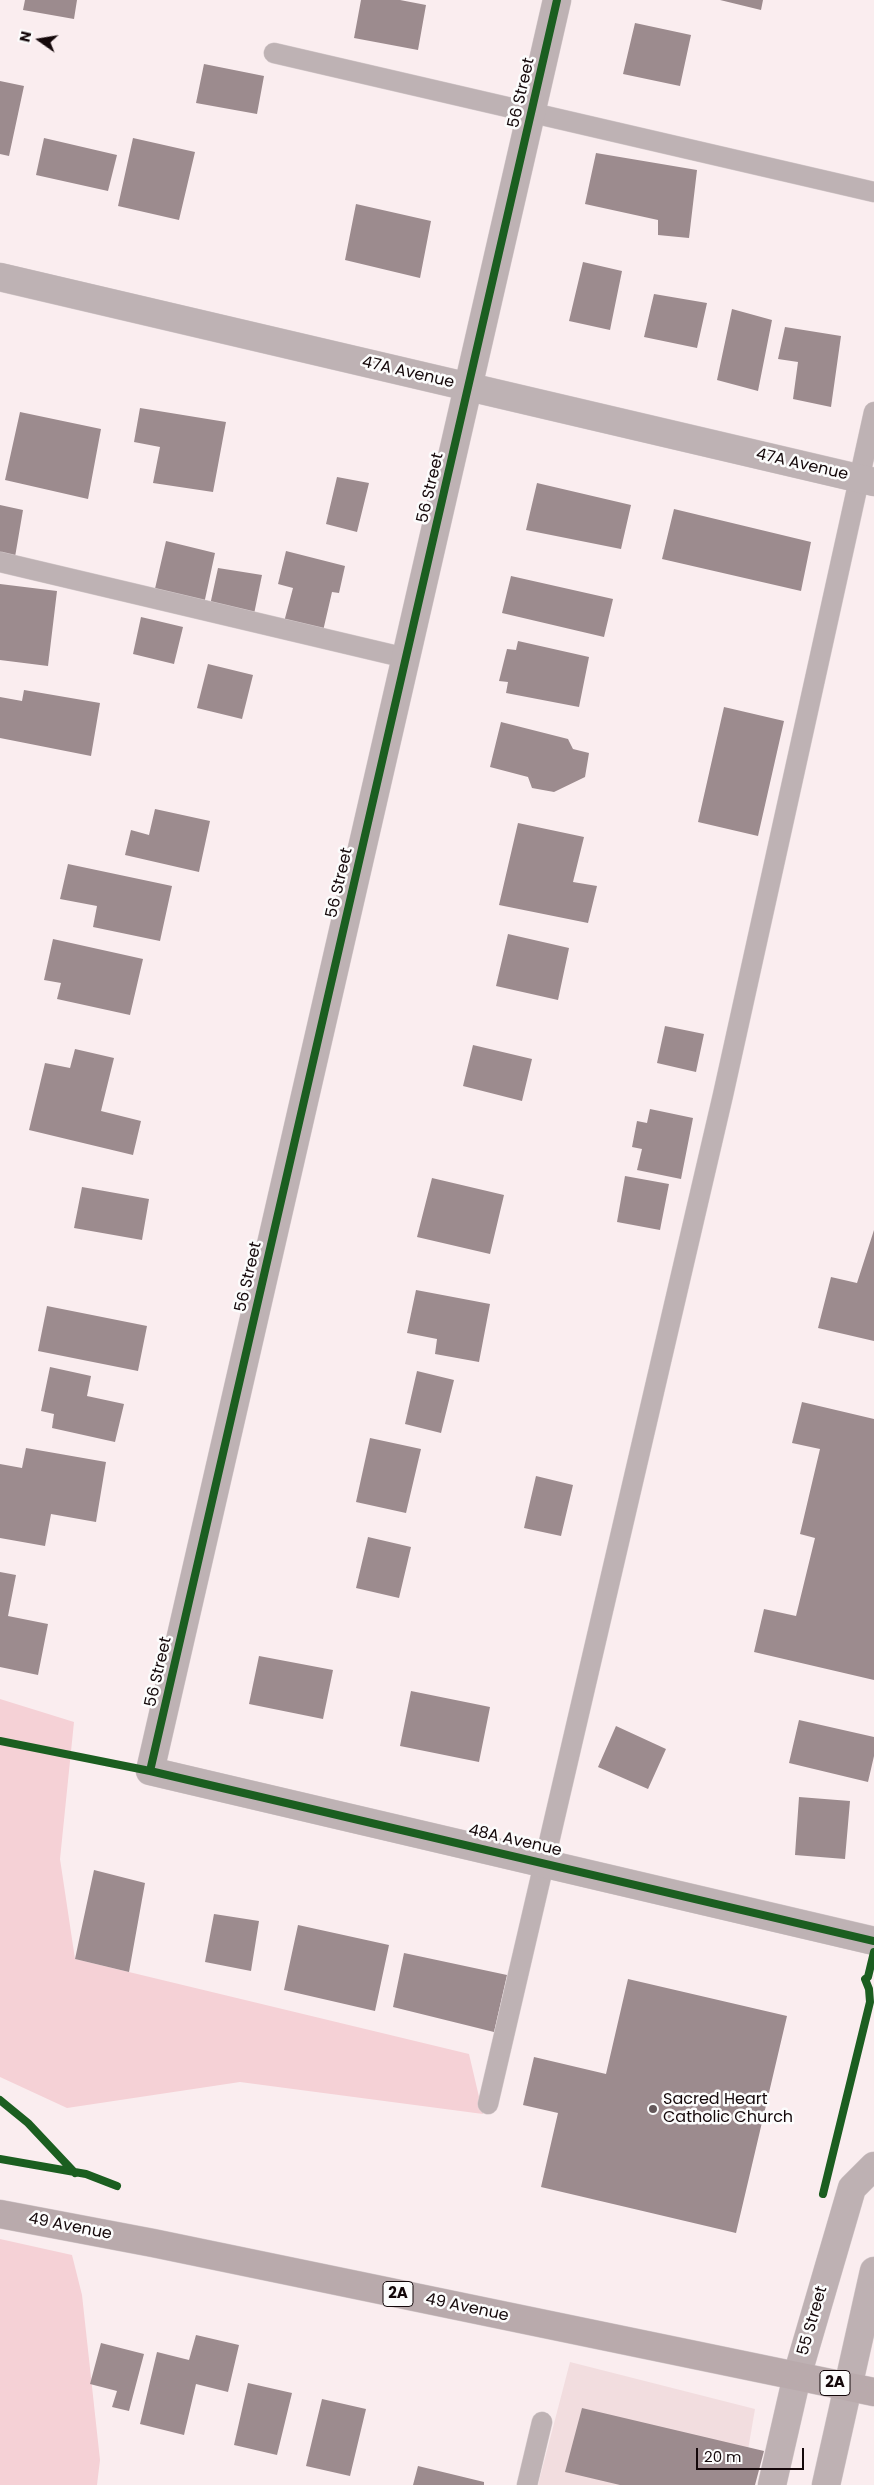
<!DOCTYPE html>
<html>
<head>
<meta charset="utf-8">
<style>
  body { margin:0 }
  #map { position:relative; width:874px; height:2485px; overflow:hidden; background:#faedef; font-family:Poppins,sans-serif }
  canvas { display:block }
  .north { position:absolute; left:15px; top:15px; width:50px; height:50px; -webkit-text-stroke:4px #fcfcfc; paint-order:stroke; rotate:283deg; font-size:14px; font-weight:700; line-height:20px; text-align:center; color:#14080a }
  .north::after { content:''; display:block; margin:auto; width:18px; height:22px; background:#14080a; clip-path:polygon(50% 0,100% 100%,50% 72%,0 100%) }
  .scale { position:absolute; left:696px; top:2448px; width:108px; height:22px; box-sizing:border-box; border:2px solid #14080a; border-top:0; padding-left:6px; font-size:15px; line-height:18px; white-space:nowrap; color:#14080a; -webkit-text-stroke:4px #fcfcfc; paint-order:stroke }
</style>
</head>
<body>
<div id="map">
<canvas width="874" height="2485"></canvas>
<div class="north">N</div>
<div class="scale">20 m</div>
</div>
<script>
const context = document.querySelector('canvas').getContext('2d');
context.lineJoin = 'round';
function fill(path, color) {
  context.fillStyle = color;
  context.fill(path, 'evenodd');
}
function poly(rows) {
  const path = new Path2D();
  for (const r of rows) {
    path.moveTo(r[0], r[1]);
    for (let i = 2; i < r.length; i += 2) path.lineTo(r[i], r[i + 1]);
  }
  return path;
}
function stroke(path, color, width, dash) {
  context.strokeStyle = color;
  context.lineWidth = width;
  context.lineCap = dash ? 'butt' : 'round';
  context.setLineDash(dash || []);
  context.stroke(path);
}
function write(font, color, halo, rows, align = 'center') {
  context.font = font + ' Poppins,sans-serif';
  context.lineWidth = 5;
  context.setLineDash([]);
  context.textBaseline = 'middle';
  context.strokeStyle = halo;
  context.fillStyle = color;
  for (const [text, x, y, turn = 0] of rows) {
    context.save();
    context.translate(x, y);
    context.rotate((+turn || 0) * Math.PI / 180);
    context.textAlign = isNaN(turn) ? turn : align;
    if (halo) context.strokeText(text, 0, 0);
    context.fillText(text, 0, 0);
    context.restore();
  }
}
const built = poly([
  [570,2362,755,2409,742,2485,538,2485]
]);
const green = poly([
  [0,1699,74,1722,60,1859,75,1959,469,2054,483,2114,240,2082,67,2108,0,2077],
  [0,2239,72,2255,82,2295,100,2460,97,2485,0,2485]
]);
const building = poly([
  [25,0,77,0,74,19,23,10],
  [361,0,400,0,426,5,418,50,354,38],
  [720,0,763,0,761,10],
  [635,23,691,35,680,86,623,74],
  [204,64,264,76,257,114,196,103],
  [0,81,24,86,9,156,0,154],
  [44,138,117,155,108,191,36,175],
  [133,138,195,152,179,220,118,206],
  [596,153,697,170,689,238,658,235,658,220,585,204],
  [356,204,431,221,420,278,345,260],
  [583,262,622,271,610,330,569,321],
  [654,294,707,303,697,348,644,337],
  [732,309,772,320,758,391,717,380],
  [785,327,841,336,831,407,793,399,798,362,778,359],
  [140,408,226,422,213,492,153,483,160,447,134,442],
  [20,412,101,429,88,499,5,480],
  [337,477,369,483,357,532,326,524],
  [537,483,631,505,621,549,526,530],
  [0,505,23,510,15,557,0,554],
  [674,509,811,542,801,591,662,559],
  [166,541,215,553,204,604,154,593],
  [286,551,345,566,339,593,332,592,323,631,284,622,293,588,278,584],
  [218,568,262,575,253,619,209,610],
  [511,576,613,599,604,637,502,613],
  [0,584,57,591,48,666,0,660],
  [141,617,183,627,174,664,133,654],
  [518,641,589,657,579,707,506,693,508,682,499,681,507,649,516,650],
  [208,664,253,675,242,719,197,708],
  [24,690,100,703,91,756,0,738,0,697,22,701],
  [724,707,784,721,758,836,698,822],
  [501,722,568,739,573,749,589,753,585,777,554,792,532,788,528,777,490,767],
  [155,809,210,821,199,872,125,855,131,830,149,835],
  [518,823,584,837,573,882,597,886,588,923,499,905],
  [68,864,172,886,160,941,93,927,97,906,60,899],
  [508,934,569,948,558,1000,496,986],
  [53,939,143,959,130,1015,57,999,61,983,44,980],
  [665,1026,704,1034,696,1072,657,1063],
  [473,1045,532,1059,522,1101,463,1086],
  [75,1049,114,1058,101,1111,141,1121,133,1155,29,1130,45,1063,70,1068],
  [650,1109,693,1118,681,1179,637,1170,642,1149,632,1147,637,1121,647,1123],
  [625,1176,669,1184,660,1230,617,1222],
  [432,1178,504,1195,490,1254,417,1237],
  [82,1187,149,1199,142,1240,74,1228],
  [874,1230,874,1341,818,1328,831,1277,857,1283],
  [416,1290,490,1304,479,1362,435,1354,437,1339,407,1333],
  [47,1306,147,1326,138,1371,38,1351],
  [50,1367,91,1376,87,1396,124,1404,115,1442,52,1428,54,1414,41,1411],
  [417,1371,454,1380,441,1433,405,1424],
  [802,1402,874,1419,874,1680,754,1652,764,1609,796,1616,815,1538,800,1534,820,1449,792,1443],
  [370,1438,421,1449,406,1513,356,1502],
  [26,1448,106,1462,96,1522,51,1514,45,1546,0,1538,0,1464,22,1468],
  [536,1476,573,1485,561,1536,524,1528],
  [368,1537,411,1547,399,1598,356,1588],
  [0,1572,16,1575,8,1616,48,1624,38,1675,0,1667],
  [259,1656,333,1670,323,1719,249,1704],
  [411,1691,490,1707,479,1762,400,1746],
  [799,1720,874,1737,874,1756,868,1782,789,1763],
  [616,1726,666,1749,648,1789,598,1767],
  [799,1797,850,1801,845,1859,795,1855],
  [94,1870,145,1883,129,1972,75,1959],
  [214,1914,259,1921,251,1971,205,1962],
  [298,1925,389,1945,375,2011,284,1990],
  [404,1953,507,1975,494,2032,393,2007],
  [628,1979,787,2016,736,2233,541,2187,558,2113,523,2105,534,2057,606,2074],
  [196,2335,239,2345,228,2392,196,2384,184,2435,140,2424,157,2352,189,2360],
  [101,2343,144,2354,129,2411,112,2407,117,2391,90,2384],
  [248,2383,292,2393,277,2455,234,2445],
  [322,2399,366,2409,350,2476,306,2466],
  [582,2408,764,2451,755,2485,620,2485,565,2472],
  [418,2466,484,2482,484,2485,413,2485]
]);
const lane = poly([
  [274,53,874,192],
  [0,562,406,658],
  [488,2104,723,1095,874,412],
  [527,2485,542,2422]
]);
const street = poly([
  [557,0,150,1771,874,1941],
  [0,277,874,482]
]);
const secondary = poly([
  [772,2485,797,2376,852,2188,874,2166],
  [826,2485,874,2271]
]);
const primary = poly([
  [0,2214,153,2243,874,2392]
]);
const cycleway = poly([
  [0,1741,150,1771,874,1941],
  [150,1771,557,0],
  [0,2100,28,2123,75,2173],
  [0,2159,86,2174,117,2186],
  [823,2194,870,2002,869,1989,865,1979,868,1977,874,1952]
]);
const markers = [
  [653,2109,5,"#64585a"]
];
const shields = [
  [398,2294,30],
  [835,2383,30]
];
const shieldNames = [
  ["2A",398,2294],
  ["2A",835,2383]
];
const streetNames = [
  ["56 Street",522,93,-77],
  ["47A Avenue",408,373,13],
  ["47A Avenue",802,465,13],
  ["56 Street",431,488,-77],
  ["56 Street",340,883,-77],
  ["56 Street",249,1277,-77],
  ["56 Street",159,1672,-77],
  ["48A Avenue",515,1841,13],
  ["49 Avenue",70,2227,11],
  ["49 Avenue",467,2308,12],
  ["55 Street",813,2321,-74]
];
const poiNames = [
  ["Sacred Heart",663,2100],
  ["Catholic Church",663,2118]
];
fill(built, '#f2dddf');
fill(green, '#f5d1d6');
fill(building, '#9c8b8e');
stroke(lane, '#d4c9cb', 21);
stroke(street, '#d4c9cb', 29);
stroke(secondary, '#d4c9cb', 29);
stroke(primary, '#d4c9cb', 29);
stroke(lane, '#beb2b4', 20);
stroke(street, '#beb2b4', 28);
stroke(secondary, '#beb1b3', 28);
stroke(primary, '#b9aaac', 28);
stroke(cycleway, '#1b5e20', 8);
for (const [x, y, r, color] of markers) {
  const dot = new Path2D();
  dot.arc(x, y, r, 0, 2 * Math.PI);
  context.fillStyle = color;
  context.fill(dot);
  stroke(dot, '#fcfcfc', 2);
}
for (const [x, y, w] of shields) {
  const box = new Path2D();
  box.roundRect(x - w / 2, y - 12.5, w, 25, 4);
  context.fillStyle = '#fcfcfc';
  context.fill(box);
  stroke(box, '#14080a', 1);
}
write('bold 15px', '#14080a', null, shieldNames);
write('16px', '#14080a', '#fcfcfc', streetNames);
write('16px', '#14080a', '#fcfcfc', poiNames, 'left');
</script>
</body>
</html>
